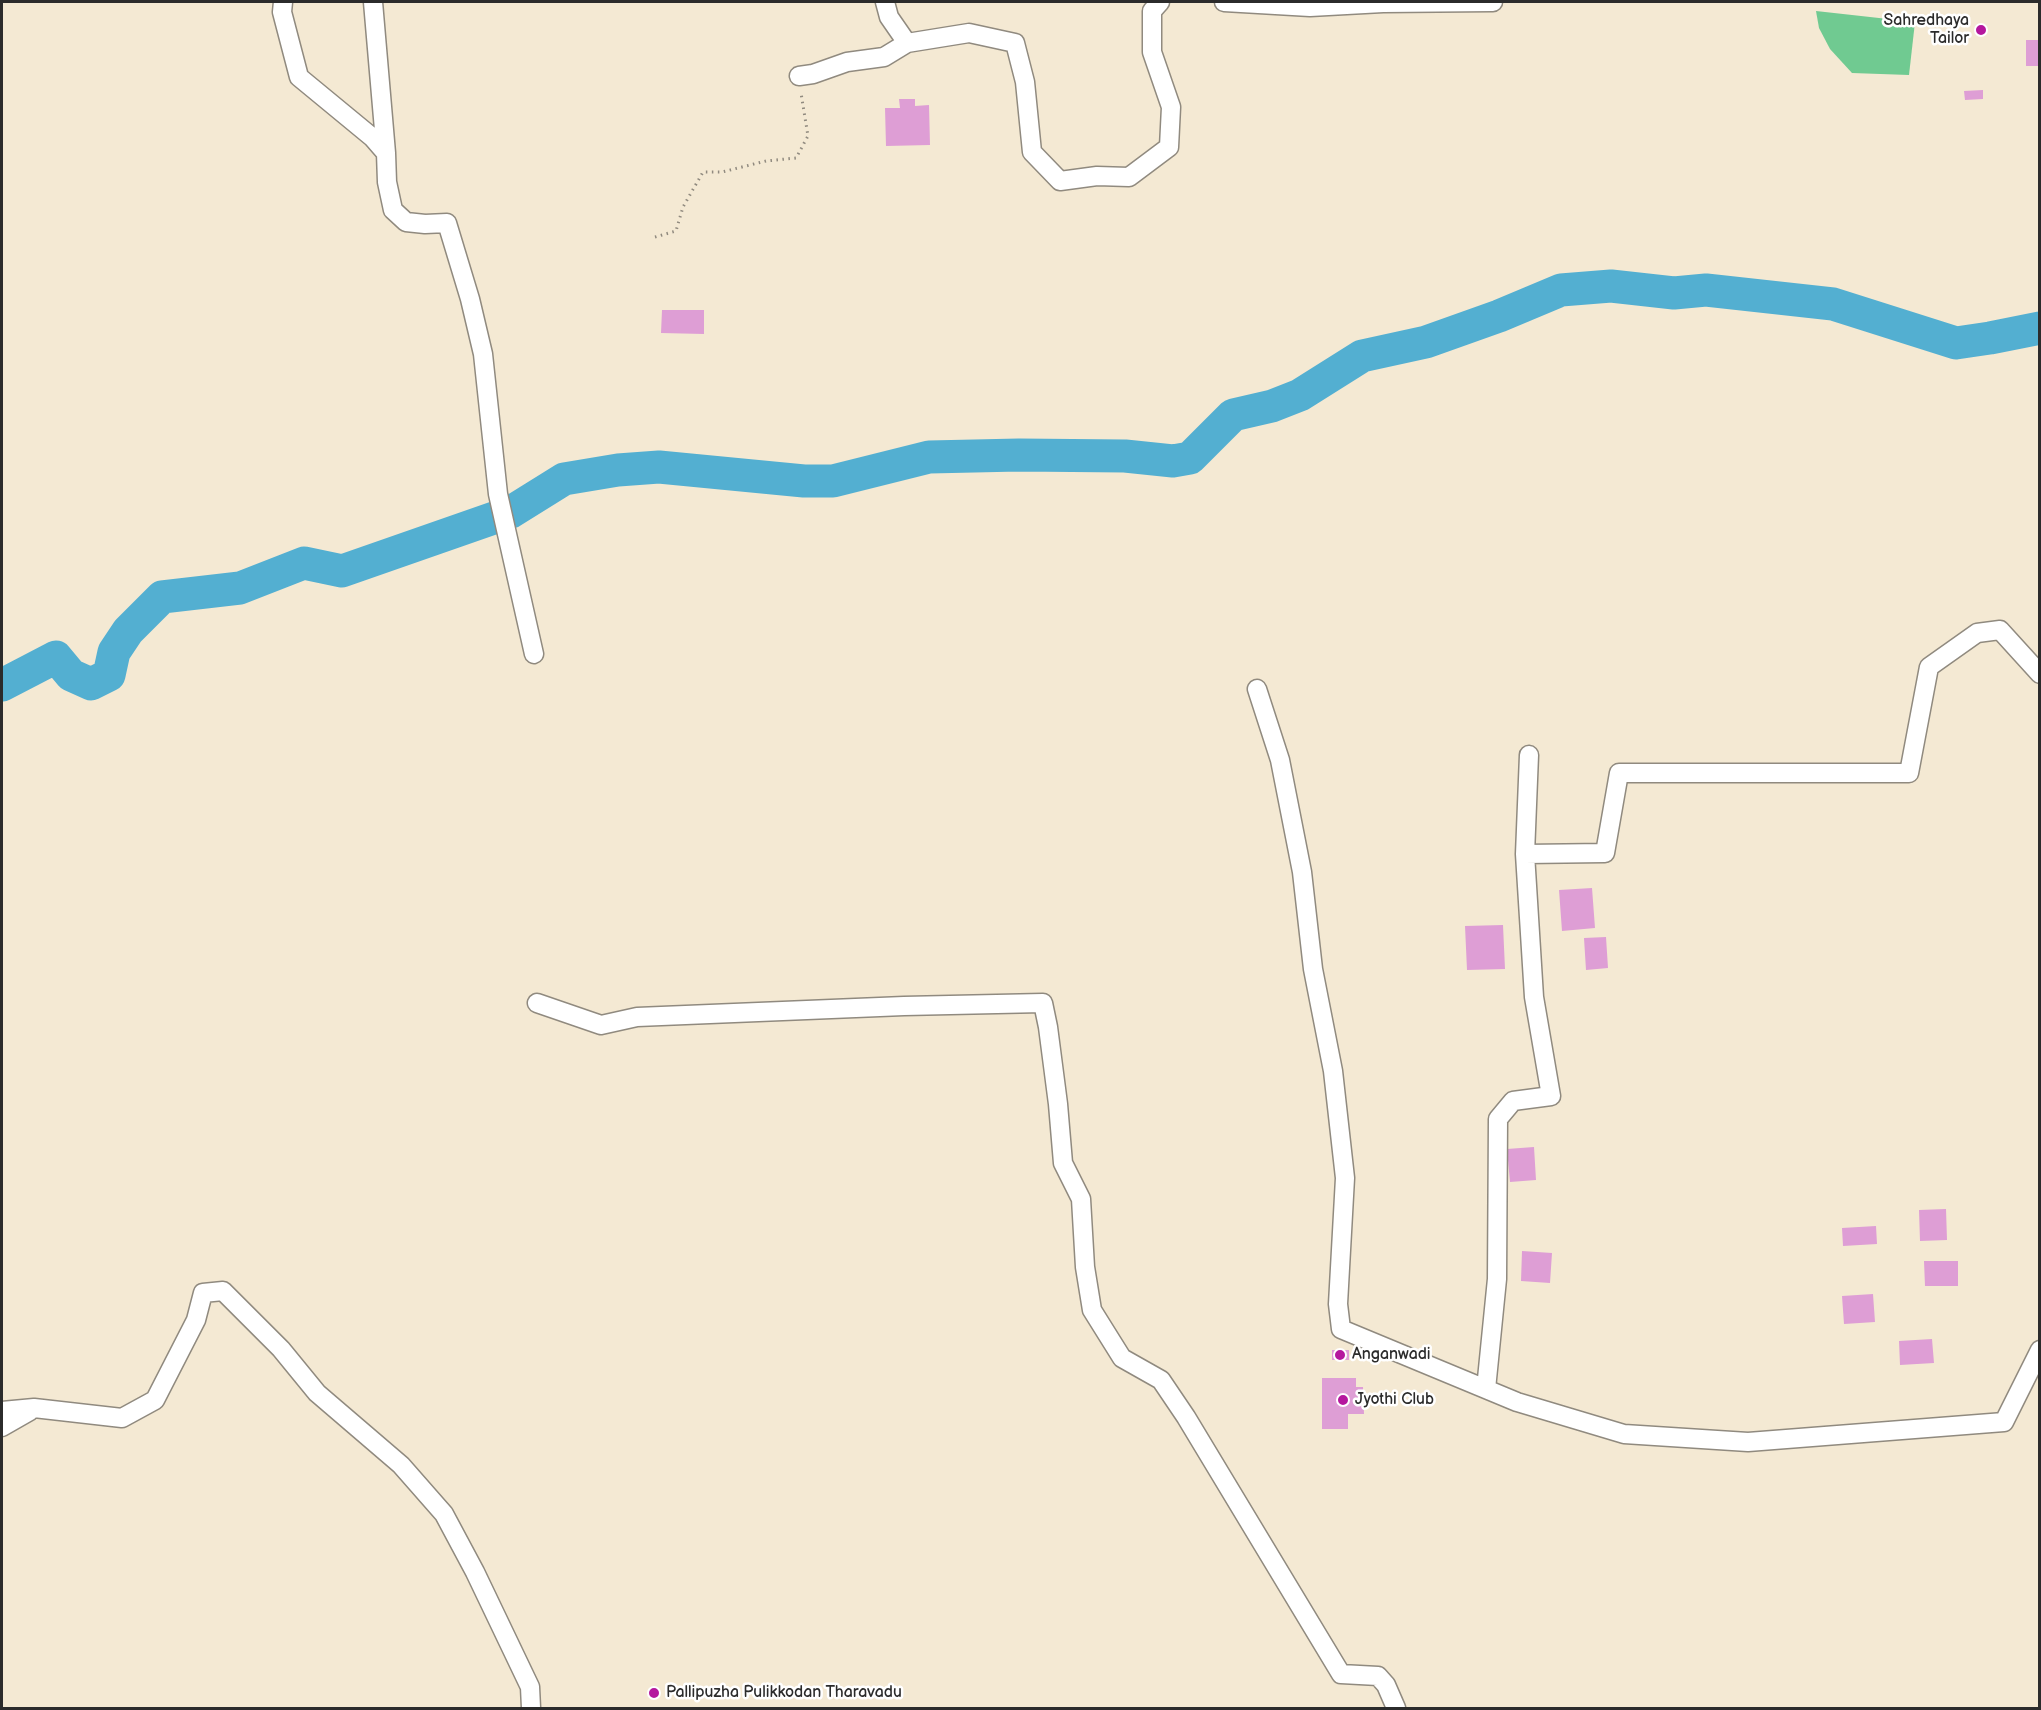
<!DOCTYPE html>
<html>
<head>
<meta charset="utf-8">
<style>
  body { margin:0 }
  #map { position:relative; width:2041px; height:1710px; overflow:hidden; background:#f4e9d3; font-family:"Balsamiq Sans",sans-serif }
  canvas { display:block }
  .frame { position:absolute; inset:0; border:3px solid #2b2b2b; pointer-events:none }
</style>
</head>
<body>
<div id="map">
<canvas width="2041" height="1710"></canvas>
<div class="frame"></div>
</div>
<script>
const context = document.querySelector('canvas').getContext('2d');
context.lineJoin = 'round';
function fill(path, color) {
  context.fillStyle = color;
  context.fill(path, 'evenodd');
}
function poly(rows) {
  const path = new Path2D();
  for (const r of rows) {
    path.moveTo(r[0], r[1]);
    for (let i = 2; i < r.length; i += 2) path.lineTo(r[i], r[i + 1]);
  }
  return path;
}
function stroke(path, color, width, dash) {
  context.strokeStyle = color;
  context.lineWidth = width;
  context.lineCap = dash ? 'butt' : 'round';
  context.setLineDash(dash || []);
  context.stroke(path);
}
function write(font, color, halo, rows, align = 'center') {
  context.font = font + ' "Balsamiq Sans",sans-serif';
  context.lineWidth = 5;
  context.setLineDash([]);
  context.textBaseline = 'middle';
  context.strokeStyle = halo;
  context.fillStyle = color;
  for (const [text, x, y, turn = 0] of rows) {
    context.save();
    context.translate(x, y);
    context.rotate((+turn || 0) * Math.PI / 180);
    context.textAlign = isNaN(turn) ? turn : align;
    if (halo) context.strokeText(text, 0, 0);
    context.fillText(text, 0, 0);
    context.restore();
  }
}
const green = poly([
  [1816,11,1915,22,1909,75,1852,73,1830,49,1819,28]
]);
const river = poly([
  [2,685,56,657,71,675,91,684,109,675,114,652,128,631,162,597,240,588,304,563,342,571,511,512,564,479,618,470,659,467,804,481,833,481,929,457,1019,455,1125,456,1173,461,1190,458,1233,415,1272,406,1300,395,1362,356,1426,342,1499,316,1561,290,1611,286,1674,293,1706,290,1833,304,1956,343,1990,338,2040,328]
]);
const building = poly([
  [2026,40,2040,40,2040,66,2026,66],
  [1983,90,1983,99,1965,100,1964,91],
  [899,99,915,99,915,106,929,105,930,145,886,146,885,108,900,108],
  [662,310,704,310,704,334,661,333],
  [1592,888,1595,928,1562,931,1559,890],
  [1503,925,1505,969,1467,970,1465,926],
  [1606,937,1608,968,1586,970,1584,938],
  [1534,1147,1536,1180,1510,1182,1507,1149],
  [1946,1209,1947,1240,1920,1241,1919,1210],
  [1876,1226,1877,1244,1843,1246,1842,1228],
  [1522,1251,1552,1253,1550,1283,1521,1281],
  [1924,1261,1958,1261,1958,1286,1925,1286],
  [1873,1294,1875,1322,1844,1324,1842,1296],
  [1932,1339,1934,1363,1900,1365,1899,1341],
  [1332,1350,1349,1350,1349,1360,1332,1360],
  [1322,1378,1356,1378,1356,1387,1363,1387,1364,1414,1348,1414,1348,1429,1322,1429]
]);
const path = poly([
  [655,237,676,231,683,207,703,172,722,172,766,161,796,158,808,136,801,93]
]);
const minor = poly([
  [283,2,282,12,299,77,373,138,386,153,387,182,393,210,406,222,425,224,447,223,470,299,483,354,498,494,534,654],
  [373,2,386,153],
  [885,2,889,17,907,43,969,33,1015,43,1025,82,1032,152,1060,181,1097,176,1129,177,1169,147,1171,107,1152,52,1152,11,1160,2],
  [1224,2,1310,7,1383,3,1493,2],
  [799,76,813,74,847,62,884,57,907,43],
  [1257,689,1280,760,1302,872,1313,969,1333,1071,1345,1178,1338,1304,1341,1329,1517,1402,1624,1434,1748,1442,2004,1422,2040,1350],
  [1525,854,1605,853,1619,773,1909,773,1929,667,1977,633,2000,630,2040,674],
  [537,1003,601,1025,637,1017,904,1006,1043,1003,1048,1027,1058,1104,1063,1163,1081,1199,1085,1267,1092,1310,1122,1358,1161,1380,1186,1417,1341,1674,1378,1676,1386,1685,1396,1708],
  [1486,1389,1497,1279,1498,1119,1513,1101,1551,1096,1534,997,1525,854,1529,755],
  [2,1411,34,1408,122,1418,155,1400,196,1320,203,1293,223,1291,281,1349,317,1393,401,1465,444,1514,475,1572,530,1687,531,1708],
  [2,1427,30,1411]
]);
const markers = [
  [1981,30,6,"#b5179e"],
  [1340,1355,6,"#b5179e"],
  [1343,1400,6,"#b5179e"],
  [654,1693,6,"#b5179e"]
];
const poiNames = [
  ["Sahredhaya",1969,21,"right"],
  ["Tailor",1969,39,"right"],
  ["Anganwadi",1352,1355],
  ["Jyothi Club",1355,1400],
  ["Pallipuzha Pulikkodan Tharavadu",666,1693]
];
fill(green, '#70ca91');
stroke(river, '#53afd1', 33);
fill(building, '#de9ed5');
stroke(minor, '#908a7f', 21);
stroke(path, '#908a7f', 3, [1.5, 4.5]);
stroke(minor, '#fff', 18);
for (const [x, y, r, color] of markers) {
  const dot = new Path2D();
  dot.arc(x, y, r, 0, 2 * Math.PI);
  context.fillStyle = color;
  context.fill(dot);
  stroke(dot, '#fff', 2);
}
write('16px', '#2b2b2b', '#fff', poiNames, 'left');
</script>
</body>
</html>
